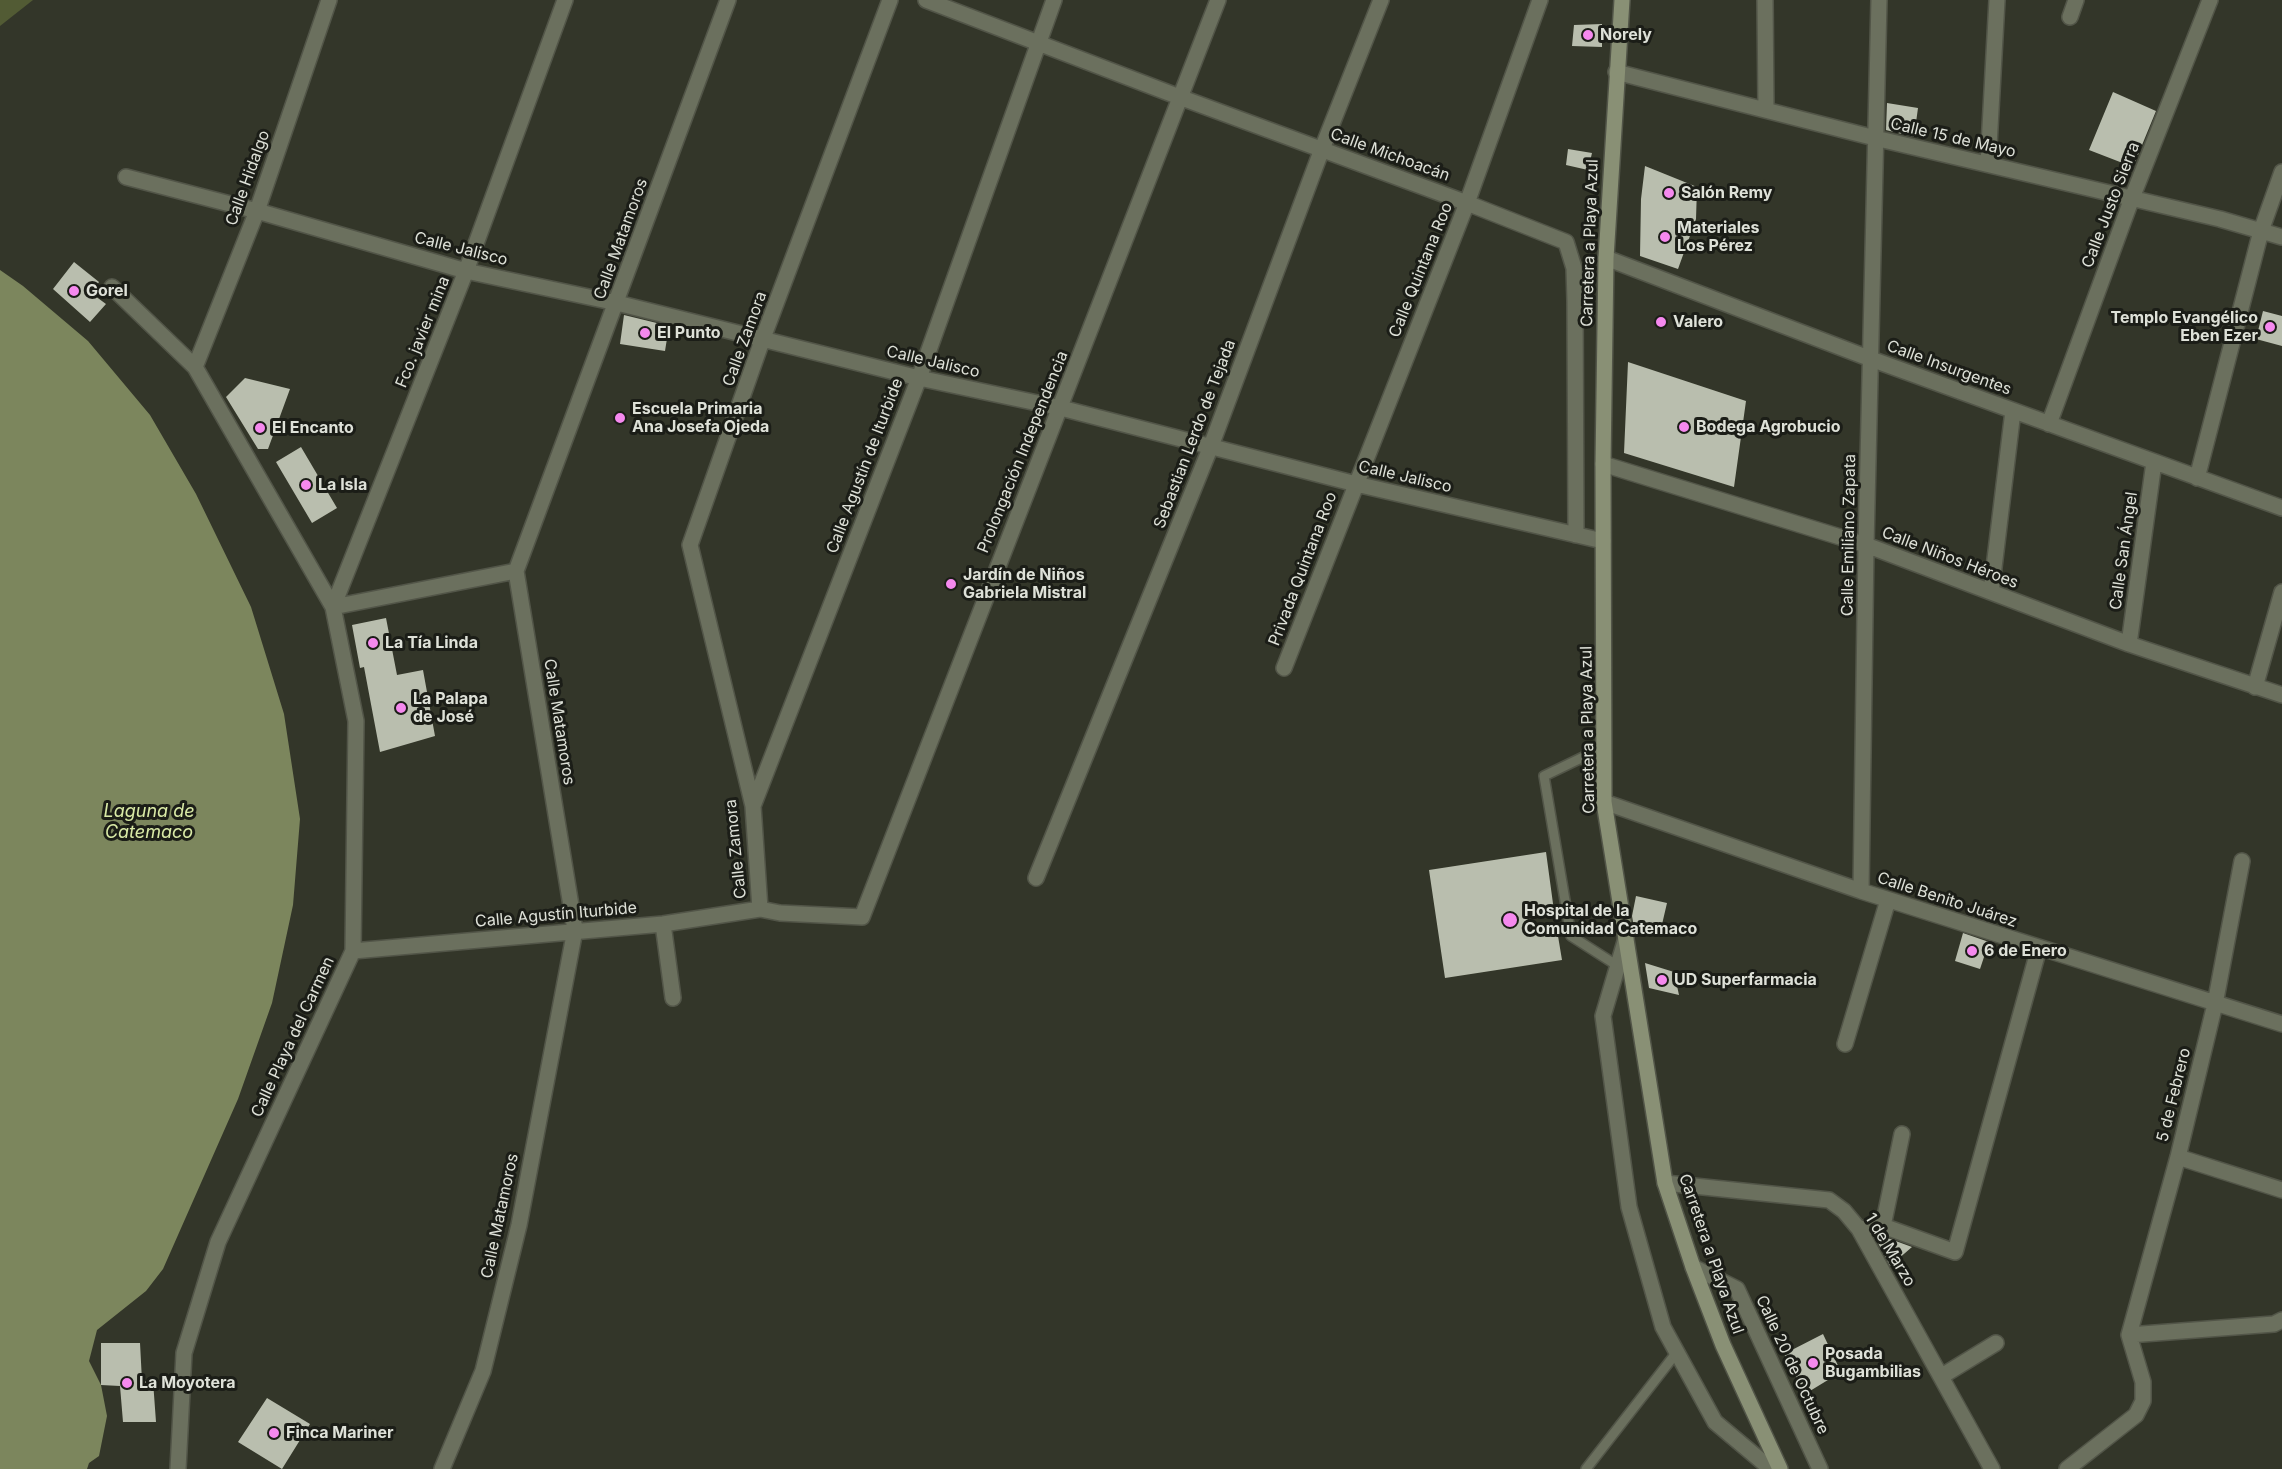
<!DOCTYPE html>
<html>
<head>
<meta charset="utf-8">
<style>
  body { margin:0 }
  canvas { display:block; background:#333629 }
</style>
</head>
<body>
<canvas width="2282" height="1469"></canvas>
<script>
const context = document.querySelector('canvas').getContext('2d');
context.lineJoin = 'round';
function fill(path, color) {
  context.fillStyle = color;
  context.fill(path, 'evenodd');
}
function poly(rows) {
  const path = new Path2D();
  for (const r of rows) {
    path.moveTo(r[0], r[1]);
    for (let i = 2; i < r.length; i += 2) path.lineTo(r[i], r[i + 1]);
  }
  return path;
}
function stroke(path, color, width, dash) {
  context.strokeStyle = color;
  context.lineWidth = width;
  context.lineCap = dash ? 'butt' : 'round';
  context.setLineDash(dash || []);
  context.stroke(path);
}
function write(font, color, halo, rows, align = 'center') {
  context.font = font + ' Inter,sans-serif';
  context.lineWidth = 6;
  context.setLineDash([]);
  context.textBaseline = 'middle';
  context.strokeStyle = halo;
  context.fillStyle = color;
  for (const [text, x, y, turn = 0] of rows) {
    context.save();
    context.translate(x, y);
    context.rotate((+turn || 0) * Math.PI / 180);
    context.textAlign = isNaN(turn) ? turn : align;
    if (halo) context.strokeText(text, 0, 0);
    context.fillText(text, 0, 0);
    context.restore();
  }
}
const green = poly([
  [0,0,33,0,0,26]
]);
const water = poly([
  [0,270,23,286,88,341,150,415,196,494,251,607,284,714,300,819,293,905,272,1003,238,1099,163,1269,146,1291,97,1330,89,1361,101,1385,107,1416,99,1456,89,1463,87,1469,0,1469]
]);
const building = poly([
  [1602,24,1602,47,1572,46,1574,25],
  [2113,92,2156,111,2133,167,2089,150],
  [1887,103,1918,108,1914,137,1886,130],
  [1568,149,1592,153,1588,170,1566,165],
  [1645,166,1697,187,1696,219,1678,269,1640,256,1641,199],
  [74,262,99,282,91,293,106,304,90,322,53,289],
  [2263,311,2282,316,2282,346,2256,339],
  [624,315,669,326,665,351,620,344],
  [1628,362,1746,401,1734,487,1624,453],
  [245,378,290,389,268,449,258,449,226,397],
  [301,447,337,508,312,523,276,462],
  [386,618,397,675,423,670,435,736,380,752,364,667,360,668,352,625],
  [1546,852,1554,911,1531,906,1526,926,1558,936,1562,960,1445,978,1429,870],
  [1636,896,1667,903,1660,933,1634,928,1632,916],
  [1963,933,1989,942,1980,969,1955,961],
  [1645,963,1674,972,1679,995,1649,988],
  [1882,1236,1912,1247,1890,1266,1875,1237],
  [1823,1334,1841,1372,1805,1394,1784,1354],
  [101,1343,140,1343,142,1381,153,1381,156,1422,123,1422,120,1386,101,1385],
  [267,1398,310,1424,282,1469,238,1442]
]);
const lane = poly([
  [1604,747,1544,776,1571,936,1621,968],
  [1586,1469,1677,1352]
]);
const street = poly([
  [926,0,1182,98,1467,203,1566,242,1574,268,1575,301,1576,535],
  [1765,0,1766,109],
  [2070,17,2076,0],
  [1616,72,1875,138,2220,219,2282,237],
  [1988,164,1997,0],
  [126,177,257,211,466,271,617,303,919,378,1061,408,1356,484,1603,541],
  [1606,258,1871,359,2282,508],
  [112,287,195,367,333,607,356,721,353,951,218,1242,184,1353,178,1469],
  [195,367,257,211,329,0],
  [2049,424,2132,198,2210,0],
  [1603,464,1866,545,2129,644,2282,695],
  [2197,478,2261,231,2282,172],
  [1991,592,2013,411],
  [333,607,466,271,565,0],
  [333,607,516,571],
  [2129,644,2154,462],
  [1284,668,1467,203,1540,0],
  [2255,687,2282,592],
  [1604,802,1861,891,2282,1024],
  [753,806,919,378,1054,0],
  [1036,878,1211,446,1322,149,1381,0],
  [1861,891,1866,545,1879,0],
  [760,909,753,806,690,545,763,338,890,0],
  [663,924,673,998],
  [1626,938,1603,1016,1629,1207,1663,1327,1715,1422,1771,1469],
  [353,951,663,924,760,909,780,913,862,917,1218,0],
  [1845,1044,1888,900],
  [2178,1157,2282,1190],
  [1665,1183,1829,1200,1844,1211,1859,1229,1992,1469],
  [1883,1226,1902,1134],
  [1859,1229,1883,1226,1955,1252,2039,948],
  [1693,1267,1737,1289,1820,1469],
  [2129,1335,2178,1157,2215,1004,2242,861],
  [2129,1335,2274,1324,2282,1320],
  [1942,1376,1996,1343],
  [442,1469,483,1371,519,1225,575,930,516,571,728,0],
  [2067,1469,2136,1415,2143,1401,2143,1382,2129,1335]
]);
const secondary = poly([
  [1622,0,1606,258,1603,464,1604,802,1665,1183,1693,1267,1723,1345,1780,1469]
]);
const markers = [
  [1588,35,6,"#f589ee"],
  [1669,193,6,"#f589ee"],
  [1665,237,6,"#f589ee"],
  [74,291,6,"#f589ee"],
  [1661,322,6,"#f589ee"],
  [2270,327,6,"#f589ee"],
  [645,333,6,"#f589ee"],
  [620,418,6,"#f589ee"],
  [1684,427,6,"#f589ee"],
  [260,428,6,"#f589ee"],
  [306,485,6,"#f589ee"],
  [951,584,6,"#f589ee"],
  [373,643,6,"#f589ee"],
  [401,708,6,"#f589ee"],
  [1510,920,8,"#f589ee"],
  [1972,951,6,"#f589ee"],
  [1662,980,6,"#f589ee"],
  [1813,1363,6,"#f589ee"],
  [127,1383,6,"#f589ee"],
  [274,1433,6,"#f589ee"]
];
const poiNames = [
  ["Norely",1600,35],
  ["Salón Remy",1681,193],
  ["Materiales",1677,228],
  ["Los Pérez",1677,246],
  ["Gorel",86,291],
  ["Templo Evangélico",2258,318,"right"],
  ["Eben Ezer",2258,336,"right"],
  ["Valero",1673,322],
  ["El Punto",657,333],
  ["Escuela Primaria",632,409],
  ["Ana Josefa Ojeda",632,427],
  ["Bodega Agrobucio",1696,427],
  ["El Encanto",272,428],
  ["La Isla",318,485],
  ["Jardín de Niños",963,575],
  ["Gabriela Mistral",963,593],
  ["La Tía Linda",385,643],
  ["La Palapa",413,699],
  ["de José",413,717],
  ["Hospital de la",1524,911],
  ["Comunidad Catemaco",1524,929],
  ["6 de Enero",1984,951],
  ["UD Superfarmacia",1674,980],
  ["Posada",1825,1354],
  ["Bugambilias",1825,1372],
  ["La Moyotera",139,1383],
  ["Finca Mariner",286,1433]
];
const streetNames = [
  ["Calle 15 de Mayo",1953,138,13],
  ["Calle Michoacán",1390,155,20],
  ["Calle Hidalgo",248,178,-70],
  ["Calle Justo Sierra",2111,205,-69],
  ["Calle Matamoros",621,239,-70],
  ["Carretera a Playa Azul",1590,243,-88],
  ["Calle Jalisco",461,249,14],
  ["Calle Quintana Roo",1421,270,-68],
  ["Fco. javier mina",423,332,-68],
  ["Calle Zamora",745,339,-70],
  ["Calle Jalisco",933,362,13],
  ["Calle Insurgentes",1949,368,20],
  ["Sebastian Lerdo de Tejada",1195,434,-69],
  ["Prolongación Independencia",1023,452,-68],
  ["Calle Agustín de Iturbide",865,466,-69],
  ["Calle Jalisco",1405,477,13],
  ["Calle Emiliano Zapata",1849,535,-89],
  ["Calle San Ángel",2124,551,-82],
  ["Calle Niños Héroes",1950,558,21],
  ["Privada Quintana Roo",1303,569,-69],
  ["Calle Matamoros",559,722,81],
  ["Carretera a Playa Azul",1588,730,-91],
  ["Calle Zamora",736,849,-96],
  ["Calle Benito Juárez",1947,900,18],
  ["Calle Agustín Iturbide",556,915,-5],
  ["Calle Playa del Carmen",293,1037,-65],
  ["5 de Febrero",2174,1095,-76],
  ["Calle Matamoros",500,1216,-78],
  ["1 de Marzo",1890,1250,59],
  ["Carretera a Playa Azul",1711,1254,71],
  ["Calle 20 de Octubre",1792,1365,65]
];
const waterNames = [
  ["Laguna de",149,812],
  ["Catemaco",149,833]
];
fill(green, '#525b34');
fill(water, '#7c865d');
fill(building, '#b9beae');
stroke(lane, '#525548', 12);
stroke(street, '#525548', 18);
stroke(secondary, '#525548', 18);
stroke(lane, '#6b705e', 9);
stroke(street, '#6b705e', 15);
stroke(secondary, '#899075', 15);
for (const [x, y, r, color] of markers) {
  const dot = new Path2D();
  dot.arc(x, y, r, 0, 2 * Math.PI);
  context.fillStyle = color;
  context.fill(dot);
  stroke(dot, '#1b1d17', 2);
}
write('bold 16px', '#dee1d8', '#1b1d17', poiNames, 'left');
write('16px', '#dee1d8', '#1b1d17', streetNames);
write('italic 18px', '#d9eaa6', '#1b1d17', waterNames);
</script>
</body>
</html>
